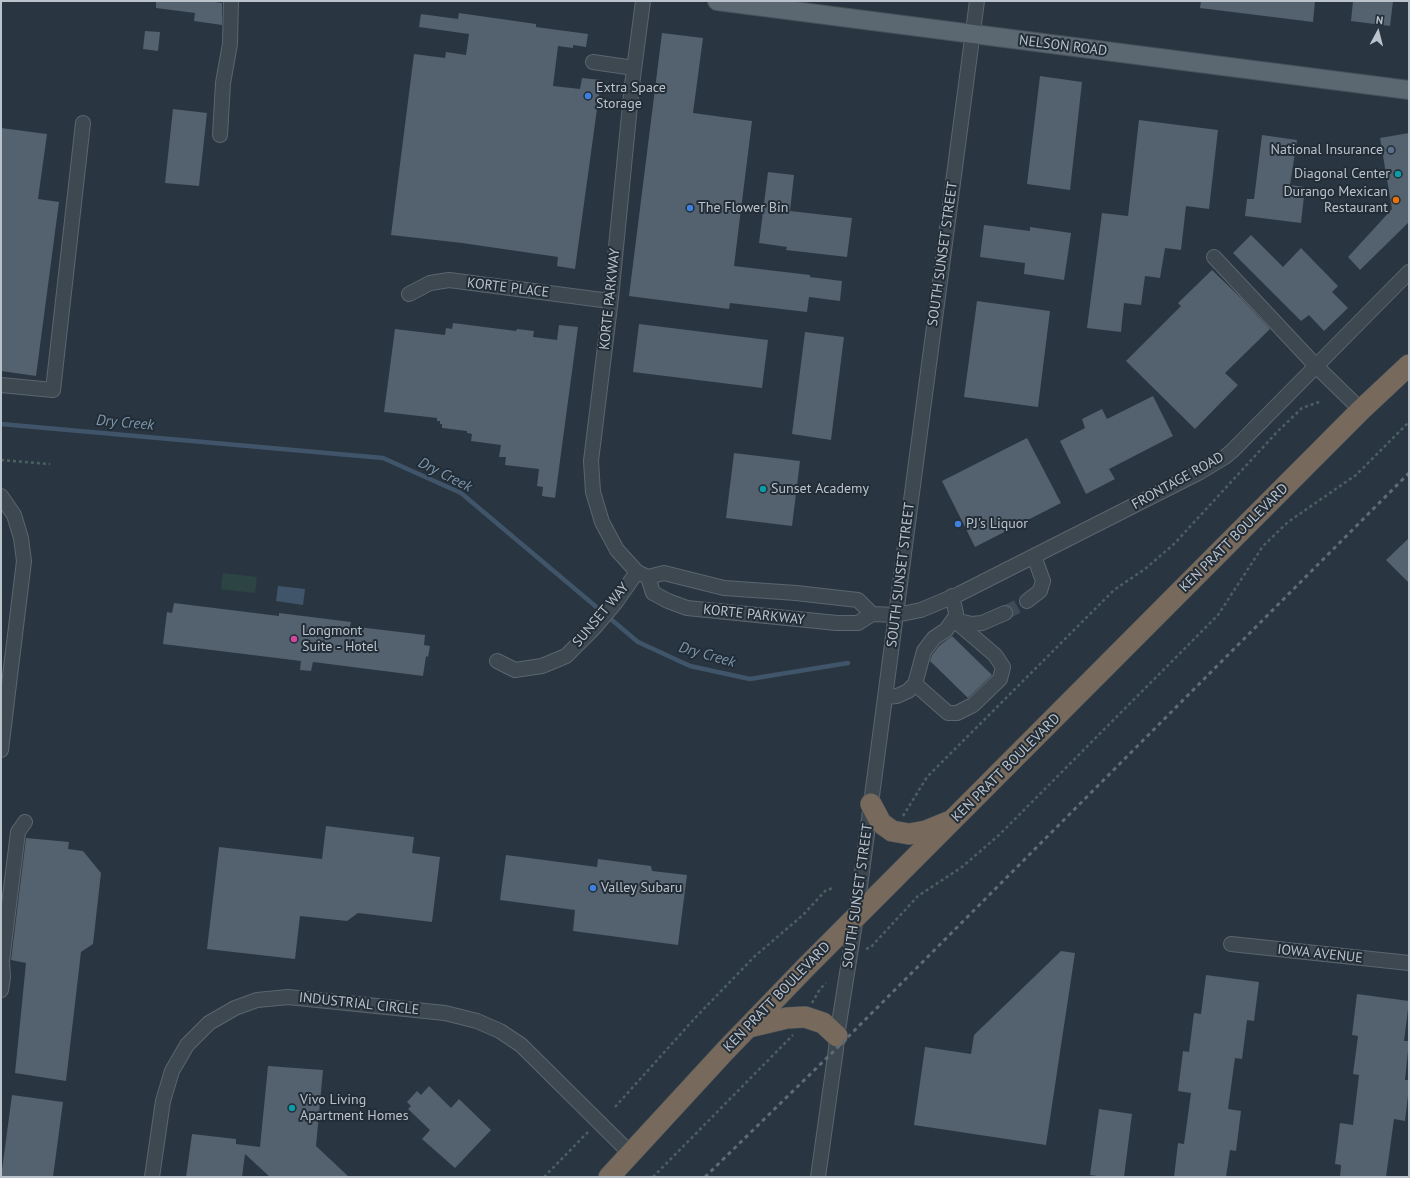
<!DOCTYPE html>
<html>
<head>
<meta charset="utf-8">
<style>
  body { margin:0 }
  #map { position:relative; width:1410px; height:1178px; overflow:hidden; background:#293641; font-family:"PT Sans",sans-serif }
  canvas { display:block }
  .frame { position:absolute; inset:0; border:2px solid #bac2cb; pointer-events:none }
  .north { position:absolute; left:1358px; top:12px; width:40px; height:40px; -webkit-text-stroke:3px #222d37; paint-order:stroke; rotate:7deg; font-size:11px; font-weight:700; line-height:16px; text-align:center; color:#bac2cb }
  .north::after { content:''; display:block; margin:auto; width:14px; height:18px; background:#bac2cb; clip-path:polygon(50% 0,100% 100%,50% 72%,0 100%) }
</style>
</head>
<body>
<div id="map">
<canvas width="1410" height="1178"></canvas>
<div class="frame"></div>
<div class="north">N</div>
</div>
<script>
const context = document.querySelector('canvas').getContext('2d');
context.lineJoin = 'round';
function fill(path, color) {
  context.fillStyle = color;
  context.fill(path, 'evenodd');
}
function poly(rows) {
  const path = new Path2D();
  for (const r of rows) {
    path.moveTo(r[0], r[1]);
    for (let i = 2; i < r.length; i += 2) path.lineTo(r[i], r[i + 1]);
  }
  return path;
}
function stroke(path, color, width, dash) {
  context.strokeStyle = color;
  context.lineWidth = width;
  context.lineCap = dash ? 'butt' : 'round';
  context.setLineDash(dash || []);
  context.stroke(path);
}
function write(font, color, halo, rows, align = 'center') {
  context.font = font + ' "PT Sans",sans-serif';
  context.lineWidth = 4;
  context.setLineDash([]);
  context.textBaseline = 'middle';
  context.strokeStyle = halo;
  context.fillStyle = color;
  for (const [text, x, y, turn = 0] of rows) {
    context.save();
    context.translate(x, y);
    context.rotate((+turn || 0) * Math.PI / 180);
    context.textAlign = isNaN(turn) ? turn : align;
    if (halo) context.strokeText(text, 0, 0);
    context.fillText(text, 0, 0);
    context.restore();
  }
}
const green = poly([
  [223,573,257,577,255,593,221,589]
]);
const water = poly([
  [278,586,305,589,303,605,276,601]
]);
const stream = poly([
  [1,424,383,458,461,493,638,642,690,666,750,679,848,663]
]);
const building = poly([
  [156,1,208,1,222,3,222,25,194,21,195,13,156,8],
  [1201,1,1315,1,1313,22,1200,8],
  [1353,1,1393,1,1390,26,1351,21],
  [459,13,536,24,536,27,588,34,586,47,573,45,573,48,558,46,553,86,580,89,582,78,601,80,575,269,557,266,558,257,462,243,391,235,414,54,445,58,446,52,466,55,469,34,419,27,421,14,458,19],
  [145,31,160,32,158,51,143,49],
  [662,33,703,38,693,113,752,121,734,266,810,275,810,277,842,281,840,301,809,297,807,312,730,303,729,309,629,296],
  [1040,76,1082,82,1070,190,1027,184],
  [173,109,207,113,199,186,165,183],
  [1139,120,1218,130,1209,209,1186,206,1181,250,1165,248,1160,278,1145,276,1141,305,1124,303,1121,332,1087,328,1102,213,1128,216],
  [1,128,47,134,38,199,59,202,36,376,1,371],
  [1409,133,1409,222,1360,270,1348,257,1392,209,1380,138],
  [1262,135,1297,140,1290,185,1305,187,1301,223,1245,216,1247,199,1254,199],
  [768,172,794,175,790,211,852,218,847,257,786,250,787,247,759,243],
  [984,225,1030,231,1030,227,1071,233,1064,280,1024,274,1025,263,980,257],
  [1251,235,1283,267,1301,248,1338,286,1332,292,1348,308,1324,331,1309,315,1301,321,1233,253],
  [1212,270,1241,298,1270,329,1225,373,1238,385,1195,429,1126,361,1181,306,1178,303],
  [977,301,1050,311,1038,407,964,397],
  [453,323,516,331,517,329,534,331,533,337,557,340,559,325,578,327,555,498,542,496,543,487,537,486,539,469,505,465,506,457,499,457,501,445,471,441,472,434,467,433,467,431,442,428,442,424,440,424,440,421,437,421,437,418,384,412,395,329,445,335,446,328,452,329],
  [639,324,768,340,762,388,633,372],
  [805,332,844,337,831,440,792,434],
  [1153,396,1173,436,1109,469,1115,479,1086,494,1060,441,1085,428,1082,419,1102,409,1107,419],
  [1027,438,1061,503,975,547,942,481],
  [734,453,800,461,792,526,726,518],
  [1409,538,1409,583,1386,560],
  [174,603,279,616,279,613,351,622,350,626,425,635,424,645,430,646,428,657,426,656,423,676,313,662,311,671,300,670,301,661,163,644,167,612,172,613],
  [952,636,992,675,968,698,930,661,932,655,939,646],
  [326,826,414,837,412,853,440,857,432,922,358,913,347,921,300,916,295,959,207,949,219,847,322,859],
  [26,838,69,842,68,849,83,851,101,873,93,944,81,952,66,1081,15,1073,26,963,11,960],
  [506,855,597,867,598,859,651,866,652,871,687,875,678,945,573,931,575,910,500,900],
  [1061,951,1075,953,1046,1145,914,1125,925,1047,971,1054,974,1035],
  [1206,975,1259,982,1254,1021,1247,1020,1242,1059,1235,1058,1228,1109,1241,1111,1236,1151,1230,1150,1226,1177,1174,1177,1178,1143,1184,1144,1191,1093,1178,1091,1183,1051,1189,1052,1194,1013,1201,1014],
  [1357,994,1409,1001,1404,1041,1409,1041,1405,1080,1409,1080,1409,1087,1405,1121,1394,1119,1386,1177,1340,1177,1341,1165,1335,1164,1340,1123,1353,1125,1359,1075,1353,1074,1358,1036,1352,1035],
  [268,1066,323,1070,316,1146,349,1177,270,1177,245,1154,242,1177,186,1177,192,1134,236,1139,236,1144,260,1147],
  [429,1086,451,1108,459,1099,491,1130,455,1168,422,1139,430,1130,408,1109,411,1106,407,1102,417,1091,421,1095],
  [12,1095,63,1102,53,1177,1,1177],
  [1099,1109,1132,1114,1124,1177,1104,1177,1090,1175]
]);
const minorTunnel = poly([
  [1005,613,1027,601]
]);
const path = poly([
  [1,460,50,464],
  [903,816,927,777,1114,590,1145,569,1174,544,1277,432,1302,408,1322,401],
  [866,949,871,947,918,896,962,867,999,835,1218,615,1263,546,1288,522,1356,475,1409,422],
  [812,1003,820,989,826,983],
  [615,1107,695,1018,755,956,803,915,826,890,834,888],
  [544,1177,588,1132],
  [653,1177,793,1035]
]);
const minor = poly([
  [643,1,632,85,611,298,591,461,593,492,602,522,617,550,637,572,648,577,664,573,724,588,796,593,858,600,872,614],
  [593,62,634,68],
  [220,135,223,83,230,44,231,1],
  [1214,257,1316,366,1361,410],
  [409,294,430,283,449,280,610,301],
  [1,385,53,390,83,123],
  [1,496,14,515,21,538,24,561,1,750],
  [648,577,653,593,668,601,687,608,837,623,858,623,872,614,896,615,921,610,959,594,1200,472,1225,457,1232,451,1409,272],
  [1027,601,1040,591,1043,581,1034,556],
  [954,620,972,624,982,623,1005,613],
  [497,661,515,670,542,666,566,656,594,628,616,602,637,572],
  [915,684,948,713,957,713,973,705,1000,679,1003,667,995,655,954,620],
  [885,697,897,696,908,691,915,684,924,651,934,638,946,630,956,616,956,613,952,596],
  [1231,944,1409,963],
  [1,990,3,977,2,961,18,832,25,822],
  [152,1177,163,1101,172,1071,187,1045,209,1023,235,1008,257,1000,288,997,445,1013,477,1021,500,1031,521,1045,631,1154],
  [818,1177,836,1049,837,1036,856,917,977,1]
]);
const major = poly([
  [717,1,1409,90]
]);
const highway = poly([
  [871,804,881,823,892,831,909,834,926,831,948,822],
  [749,1027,787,1018,805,1017,823,1023,837,1036],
  [609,1177,725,1051,807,966,1361,410,1409,365]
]);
const rail = poly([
  [705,1177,836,1049,1409,473]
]);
const markers = [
  [588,96,4,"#3f7fe0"],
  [1391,150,4,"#5c6f8a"],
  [1398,174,4,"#0f9aa8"],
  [1396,200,4,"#e8710a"],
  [690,208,4,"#3f7fe0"],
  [763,489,4,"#0f9aa8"],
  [958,524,4,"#3f7fe0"],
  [294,639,4,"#d1479c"],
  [593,888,4,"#3f7fe0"],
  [292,1108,4,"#0f9aa8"]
];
const streetNames = [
  ["NELSON ROAD",1063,46,7],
  ["SOUTH SUNSET STREET",943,254,-82],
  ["KORTE PLACE",508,288,7],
  ["KORTE PARKWAY",610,299,-84],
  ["FRONTAGE ROAD",1178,481,-29],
  ["KEN PRATT BOULEVARD",1234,538,-45],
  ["SOUTH SUNSET STREET",901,575,-83],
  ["SUNSET WAY",601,615,-50],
  ["KORTE PARKWAY",754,615,6],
  ["KEN PRATT BOULEVARD",1006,768,-45],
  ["SOUTH SUNSET STREET",858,896,-82],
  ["IOWA AVENUE",1320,954,6],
  ["KEN PRATT BOULEVARD",777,997,-46],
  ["INDUSTRIAL CIRCLE",359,1004,6]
];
const poiNames = [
  ["Extra Space",596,88],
  ["Storage",596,104],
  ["National Insurance",1383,150,"right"],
  ["Diagonal Center",1390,174,"right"],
  ["Durango Mexican",1388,192,"right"],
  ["Restaurant",1388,208,"right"],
  ["The Flower Bin",698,208],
  ["Sunset Academy",771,489],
  ["PJ's Liquor",966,524],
  ["Longmont",302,631],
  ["Suite - Hotel",302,647],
  ["Valley Subaru",601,888],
  ["Vivo Living",300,1100],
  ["Apartment Homes",300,1116]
];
const waterNames = [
  ["Dry Creek",125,423,5],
  ["Dry Creek",445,475,27],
  ["Dry Creek",707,655,16]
];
fill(green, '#2c4443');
fill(water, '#405569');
stroke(stream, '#405569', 4.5);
fill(building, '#54616e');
stroke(minorTunnel, '#3f4b56', 14, [14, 7]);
stroke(minor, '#5b656f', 16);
stroke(major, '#47515b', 20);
stroke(highway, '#48525c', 22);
stroke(path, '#4b6061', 2.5, [3, 3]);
stroke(minor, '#3d4851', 14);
stroke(major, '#5b6771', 18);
stroke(highway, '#77695b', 21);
stroke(rail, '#5f6c78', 3, [4, 4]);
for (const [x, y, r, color] of markers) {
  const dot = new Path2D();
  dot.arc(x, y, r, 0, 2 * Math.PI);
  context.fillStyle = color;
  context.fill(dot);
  stroke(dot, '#222d37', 1.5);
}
write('14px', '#bac2cb', '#222d37', streetNames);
write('14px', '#bac2cb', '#222d37', poiNames, 'left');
write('italic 15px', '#7d96ab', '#222d37', waterNames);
</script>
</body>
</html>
